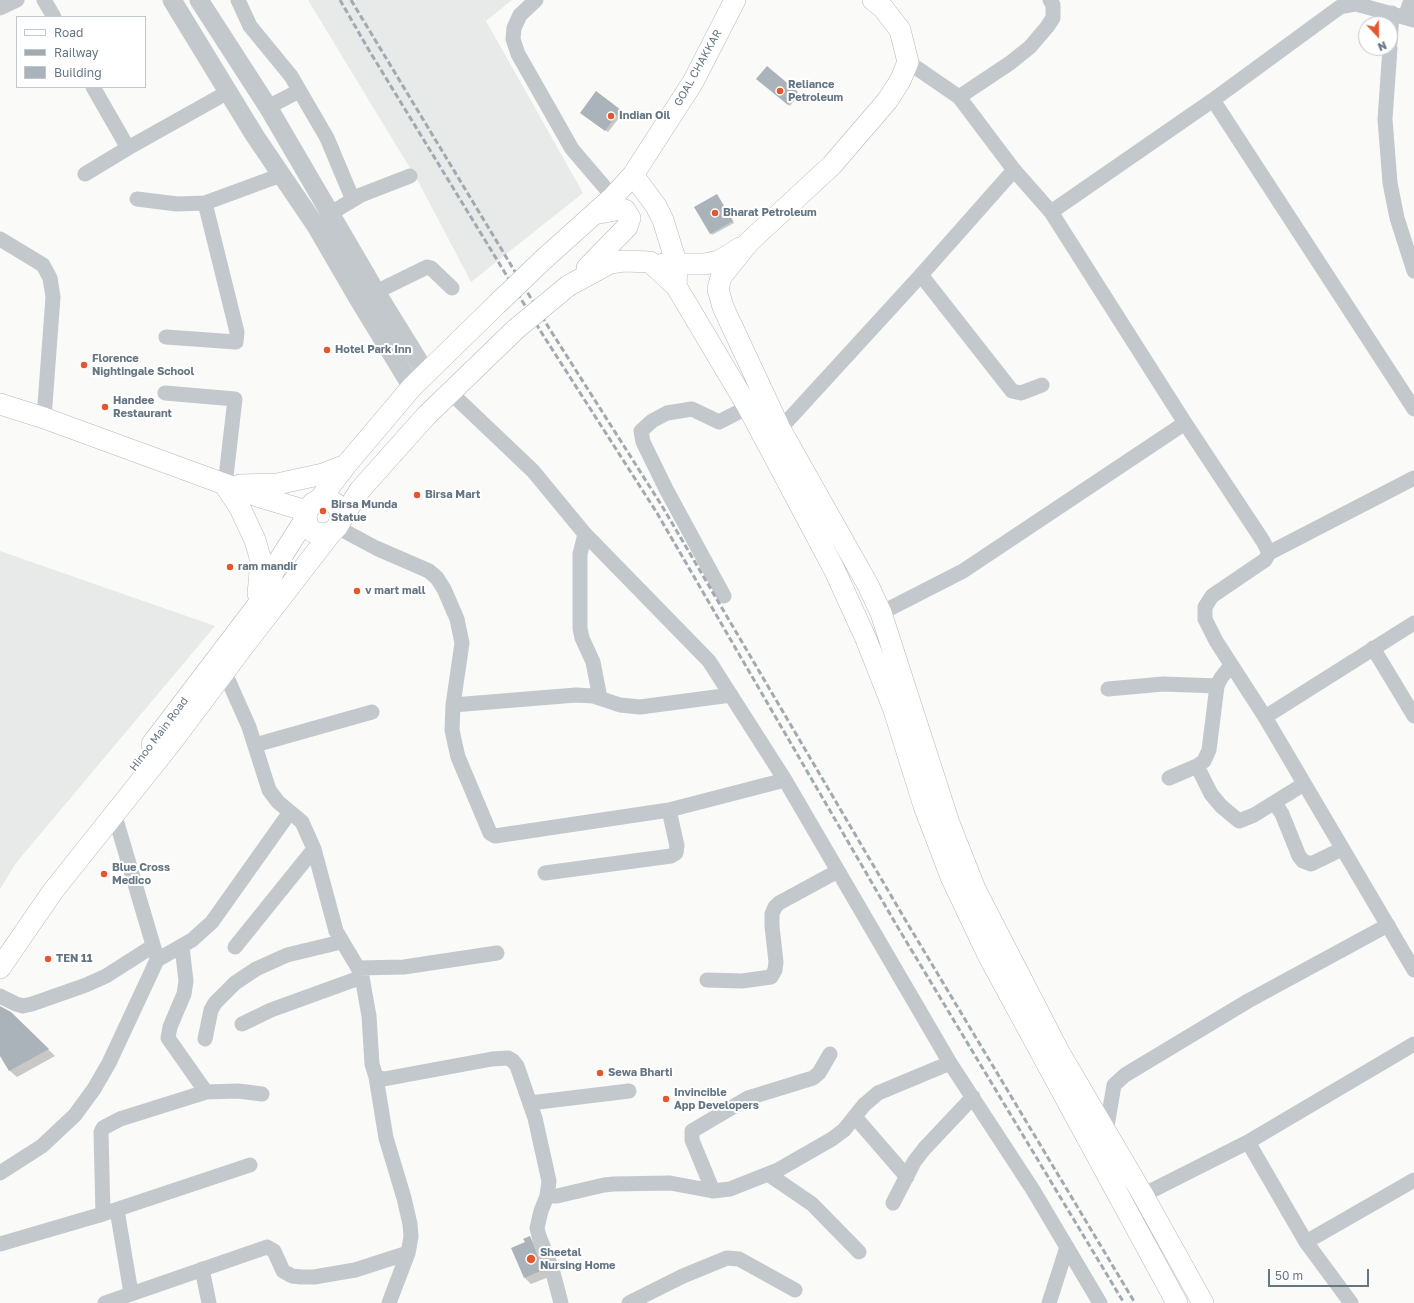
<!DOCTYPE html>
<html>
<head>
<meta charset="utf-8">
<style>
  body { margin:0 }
  #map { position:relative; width:1414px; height:1303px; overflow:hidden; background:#fafaf8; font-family:"Golos Text",sans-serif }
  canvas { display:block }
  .legend { position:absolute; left:16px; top:16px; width:130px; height:72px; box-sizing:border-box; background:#fff; border:1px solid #c1c8cd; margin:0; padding:5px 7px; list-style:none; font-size:12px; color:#657683 }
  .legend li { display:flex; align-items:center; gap:8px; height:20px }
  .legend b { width:20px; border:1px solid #c1c8cd }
  .north { position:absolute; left:1358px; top:16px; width:40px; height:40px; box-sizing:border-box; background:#fff; border:1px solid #c1c8cd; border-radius:50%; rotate:158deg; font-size:11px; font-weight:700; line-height:16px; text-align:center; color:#657683 }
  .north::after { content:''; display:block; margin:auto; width:14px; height:18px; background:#e4572e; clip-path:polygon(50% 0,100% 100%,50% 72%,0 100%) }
  .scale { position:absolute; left:1268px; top:1269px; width:101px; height:18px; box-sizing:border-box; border:2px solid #657683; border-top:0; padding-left:5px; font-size:12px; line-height:14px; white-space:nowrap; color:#657683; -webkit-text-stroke:3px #fff; paint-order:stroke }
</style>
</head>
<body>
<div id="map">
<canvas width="1414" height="1303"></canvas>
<ul class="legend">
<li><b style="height:5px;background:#fff"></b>Road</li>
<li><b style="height:5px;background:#a2aab0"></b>Railway</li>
<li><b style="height:11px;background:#aab3b9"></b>Building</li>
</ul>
<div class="north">N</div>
<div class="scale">50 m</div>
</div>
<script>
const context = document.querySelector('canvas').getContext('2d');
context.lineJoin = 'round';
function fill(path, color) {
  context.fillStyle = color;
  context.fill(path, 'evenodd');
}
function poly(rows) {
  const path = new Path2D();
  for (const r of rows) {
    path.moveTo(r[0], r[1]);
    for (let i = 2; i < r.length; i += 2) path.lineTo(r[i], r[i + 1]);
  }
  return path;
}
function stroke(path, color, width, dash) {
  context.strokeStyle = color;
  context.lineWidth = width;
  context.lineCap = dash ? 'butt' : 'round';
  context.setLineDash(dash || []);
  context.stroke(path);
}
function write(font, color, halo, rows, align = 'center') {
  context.font = font + ' "Golos Text",sans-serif';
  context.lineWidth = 4;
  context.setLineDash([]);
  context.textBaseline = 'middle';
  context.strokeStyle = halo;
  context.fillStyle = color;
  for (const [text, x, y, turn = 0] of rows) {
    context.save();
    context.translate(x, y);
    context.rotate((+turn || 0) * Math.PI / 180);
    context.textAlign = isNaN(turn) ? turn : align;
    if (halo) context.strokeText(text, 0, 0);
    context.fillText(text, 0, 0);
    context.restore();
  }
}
const built = poly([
  [308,0,512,0,486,21,583,193,471,282,419,183],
  [0,551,215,626,16,863,0,889]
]);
const shadow = poly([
  [767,68,799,95,790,106,760,81],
  [596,93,623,113,608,132,583,114],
  [717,195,734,223,712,235,711,233],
  [0,1012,11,1013,55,1056,17,1077,10,1071,0,1054],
  [529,1237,536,1244,549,1277,531,1284,524,1277,526,1243]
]);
const building = poly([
  [767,66,798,92,788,105,756,79],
  [596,91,621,110,605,131,580,113],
  [717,194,733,221,710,234,694,207],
  [0,1006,11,1012,49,1049,9,1071,0,1056],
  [530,1236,543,1270,524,1278,511,1248,525,1242,523,1239]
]);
const minor = poly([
  [44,0,54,17],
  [238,0,250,26,291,76,327,138,353,200],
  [536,0,520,15,514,28,513,39,518,54,572,149,613,197],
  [0,8,17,0],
  [1405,17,1411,0],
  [1390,43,1392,13],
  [1390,48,1385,119,1390,183,1397,218,1414,271],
  [908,62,959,97,1014,170,1051,212,1185,423,1263,541,1269,553,1265,560,1212,596,1205,607,1205,619,1216,641,1265,717,1414,970],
  [93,87,128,148,228,92],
  [959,97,1010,63,1030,47,1047,27,1053,18,1053,5,1050,0],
  [1213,100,1414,409],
  [268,107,299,91],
  [85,174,128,148],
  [137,199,177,204,205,203],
  [1051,212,1213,100,1340,7,1356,4,1414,20],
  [331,213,361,195,410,176],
  [0,239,43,265,50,278,53,297,44,418],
  [921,275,1012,391,1021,393,1042,385],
  [376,292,427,267,431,268,452,288],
  [166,337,236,342,237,332,205,203,281,175],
  [165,393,235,399,225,485],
  [451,393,533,471,585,534,709,661,785,780,950,1063,1033,1190,1100,1303],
  [780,429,921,275,1014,170],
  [337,527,376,548,429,571,437,578,444,589,457,619,462,643,453,705,452,730,455,744,458,757,490,833,495,836,669,810,677,846,676,853,671,856,545,873],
  [585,534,580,554,580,628,582,638,593,662,600,698],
  [1269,553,1414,478],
  [724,596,666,489,643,442,641,431,652,421,667,413,692,409,719,422,748,407],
  [881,613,963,571,1185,423],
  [1373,648,1414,716],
  [225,673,249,727,269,790,278,802,302,822,314,849,336,931,358,968,362,977,369,1016,372,1064,376,1077,384,1079,492,1059,508,1058,513,1061,517,1066,535,1118,549,1181,547,1196,541,1211,537,1228,539,1236,552,1269,561,1303],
  [1108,689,1163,684,1217,686],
  [453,705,576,695,593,696,620,705,640,707,731,695],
  [1265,717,1414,623],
  [255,745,372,712],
  [1197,766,1211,794,1221,806,1239,821,1254,815,1304,784],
  [1169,778,1197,766,1204,761,1209,750,1217,686,1221,678,1231,665],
  [1275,803,1282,814,1299,856,1303,861,1311,864,1342,849],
  [669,810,785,780],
  [114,813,156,955],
  [182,947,186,981,184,994,170,1027,168,1038,206,1092],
  [235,947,314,849],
  [358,968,404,967,497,953],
  [707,980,742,981,771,977,775,970,776,962,772,926,772,914,775,907,779,903,838,871],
  [0,996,16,1004,23,1006,32,1004,86,985,106,976,153,946],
  [242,1024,271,1010,362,977],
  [205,1039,211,1010,215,1003,235,983,256,969,287,955,341,942],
  [376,1077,386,1138,404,1198,410,1224,411,1237,408,1253,389,1303],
  [530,1103,629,1091],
  [855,1117,907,1177],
  [1106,1132,1114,1085,1125,1075,1248,1001,1388,925],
  [1248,1142,1306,1242,1351,1303],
  [0,1173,42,1146,75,1115,94,1089,109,1063,157,960,192,940,212,922,290,812],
  [768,1174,812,1204,859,1252],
  [713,1191,692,1140,692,1131,748,1098,813,1078,819,1073,830,1054],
  [1143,1195,1248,1142,1414,1044],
  [547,1196,557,1196,604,1185,614,1184,670,1183,713,1191,730,1189,778,1170,832,1139,844,1130,864,1105,878,1093,950,1063],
  [893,1203,914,1162,924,1149,973,1097],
  [117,1210,131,1293],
  [103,1214,101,1132,103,1128,120,1119,206,1092,238,1091,262,1094],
  [1306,1242,1414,1180],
  [0,1244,103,1214,250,1165],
  [202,1269,209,1303],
  [105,1303,267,1247,274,1251,283,1271,292,1276,301,1277,314,1277,355,1270,408,1253],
  [629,1303,683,1276,727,1258,739,1259,795,1290],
  [1049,1303,1067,1247]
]);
const tertiary = poly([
  [172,0,255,136,316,226,359,300,412,387],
  [199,0,268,107,376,292,426,373]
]);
const secondary = poly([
  [873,0,883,8,900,30,908,62,900,81,887,101,832,165,749,242,721,277,718,289,723,307,780,429,868,585,881,613,949,823,975,889,1059,1052,1143,1195,1203,1303],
  [633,175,656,206,663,220,677,265,676,286],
  [545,258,613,197,633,175,693,82,735,0],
  [663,264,705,264,719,261,740,248],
  [587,268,627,227,630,218,625,210,621,209,594,214],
  [568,286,610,263,624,261,650,262,676,286,748,407,834,569,866,639,894,710,924,806,951,877,989,957,1177,1303],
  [0,404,44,418,260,497,307,511],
  [225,485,240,508,255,540,261,561,258,594],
  [240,485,277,484,323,474,346,465],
  [320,499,346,465,412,387,497,304],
  [341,520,360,490,426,416,516,329],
  [152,744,257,606,280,559,306,518],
  [0,968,53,891,171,743,246,643,331,533,337,527,341,520,340,511,336,504,329,500,320,499,313,503,307,511,306,518,308,526,313,532,323,534,331,533]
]);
const rail = poly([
  [340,0,370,52,543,335,657,513,897,926,1124,1303],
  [351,0,549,328,662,506,906,921,1135,1303]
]);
const secondaryBridge = poly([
  [497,304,545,258],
  [516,329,568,286]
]);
const markers = [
  [780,91,4,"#e4572e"],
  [611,116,4,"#e4572e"],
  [715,213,4,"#e4572e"],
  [327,350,4,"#e4572e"],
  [84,365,4,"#e4572e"],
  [105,407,4,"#e4572e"],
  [417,495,4,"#e4572e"],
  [323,511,4,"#e4572e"],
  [230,567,4,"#e4572e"],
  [357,591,4,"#e4572e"],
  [104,874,4,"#e4572e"],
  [48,959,4,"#e4572e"],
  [600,1073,4,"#e4572e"],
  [666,1099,4,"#e4572e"],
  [531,1259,5,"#e4572e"]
];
const streetNames = [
  ["GOAL CHAKKAR",698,68,-61],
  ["Hinoo Main Road",159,734,-53]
];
const poiNames = [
  ["Reliance",788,85],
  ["Petroleum",788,98],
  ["Indian Oil",619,116],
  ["Bharat Petroleum",723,213],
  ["Hotel Park Inn",335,350],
  ["Florence",92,359],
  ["Nightingale School",92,372],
  ["Handee",113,401],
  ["Restaurant",113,414],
  ["Birsa Mart",425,495],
  ["Birsa Munda",331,505],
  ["Statue",331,518],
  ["ram mandir",238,567],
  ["v mart mall",365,591],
  ["Blue Cross",112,868],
  ["Medico",112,881],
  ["TEN 11",56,959],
  ["Sewa Bharti",608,1073],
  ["Invincible",674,1093],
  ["App Developers",674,1106],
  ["Sheetal",540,1253],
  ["Nursing Home",540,1266]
];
fill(built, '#e8e9e9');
fill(shadow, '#0003');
fill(building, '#aab3b9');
stroke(secondary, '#b3babf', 22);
stroke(minor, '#c3c8cc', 15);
stroke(tertiary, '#c3c8cc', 19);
stroke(secondary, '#fff', 21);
stroke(rail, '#a2aab0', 3, [6, 3]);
stroke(secondaryBridge, '#b3babf', 22, []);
stroke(secondaryBridge, '#fff', 21);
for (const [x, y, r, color] of markers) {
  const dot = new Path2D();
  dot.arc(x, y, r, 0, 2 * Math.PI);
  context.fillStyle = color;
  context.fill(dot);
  stroke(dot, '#fff', 1.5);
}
write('11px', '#657683', '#fff', streetNames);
write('bold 11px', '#657683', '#fff', poiNames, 'left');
</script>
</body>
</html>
